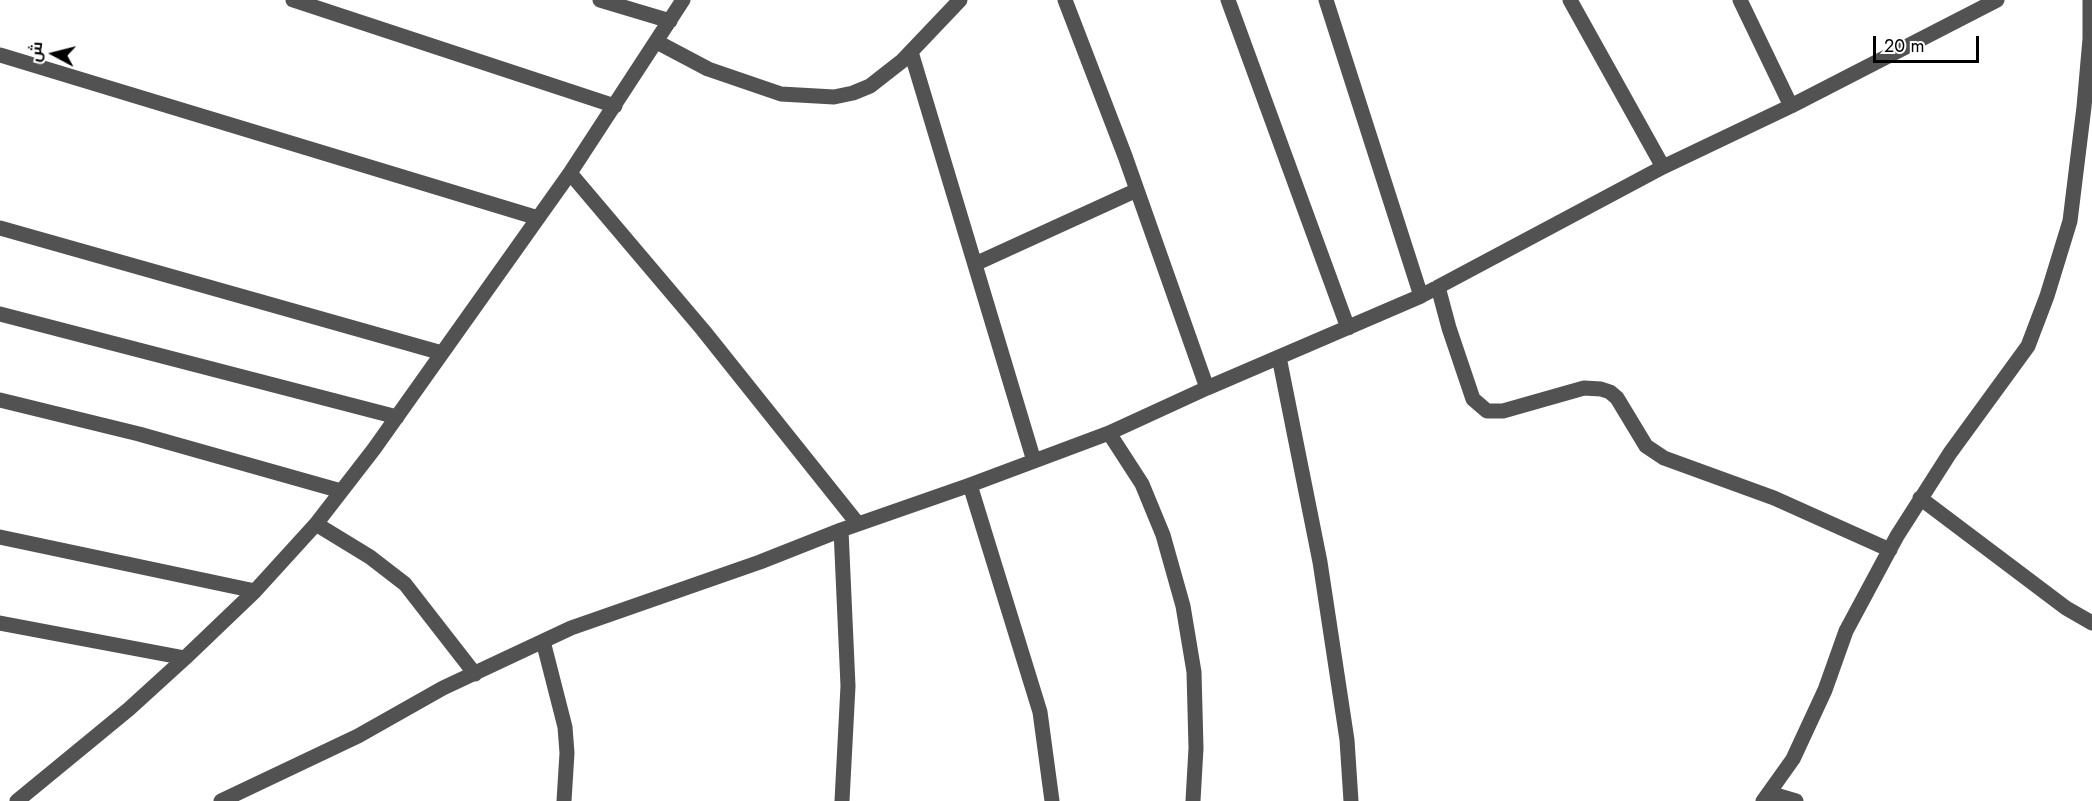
<!DOCTYPE html>
<html>
<head>
<meta charset="utf-8">
<style>
  body { margin:0 }
  #map { position:relative; width:2092px; height:801px; overflow:hidden; background:#fff; font-family:Jost,Cairo,sans-serif }
  canvas { display:block }
  .north { position:absolute; left:24px; top:24px; width:60px; height:60px; -webkit-text-stroke:4px #fff; paint-order:stroke; rotate:277deg; font-size:16px; font-weight:700; line-height:24px; text-align:center; color:#000 }
  .north::after { content:''; display:block; margin:auto; width:21px; height:27px; background:#000; clip-path:polygon(50% 0,100% 100%,50% 72%,0 100%) }
  .scale { position:absolute; left:1873px; top:36px; width:106px; height:27px; box-sizing:border-box; border:3px solid #000; border-top:0; padding-left:8px; font-size:18px; line-height:21px; white-space:nowrap; color:#000; -webkit-text-stroke:4px #fff; paint-order:stroke }
</style>
</head>
<body>
<div id="map">
<canvas width="2092" height="801"></canvas>
<div class="north">ش</div>
<div class="scale">20 m</div>
</div>
<script>
const context = document.querySelector('canvas').getContext('2d');
context.lineJoin = 'round';
function poly(rows) {
  const path = new Path2D();
  for (const r of rows) {
    path.moveTo(r[0], r[1]);
    for (let i = 2; i < r.length; i += 2) path.lineTo(r[i], r[i + 1]);
  }
  return path;
}
function stroke(path, color, width, dash) {
  context.strokeStyle = color;
  context.lineWidth = width;
  context.lineCap = dash ? 'butt' : 'round';
  context.setLineDash(dash || []);
  context.stroke(path);
}
const minor = poly([
  [293,0,615,106],
  [600,0,670,21],
  [1065,0,1125,156,1207,388],
  [1228,0,1348,328],
  [1326,0,1421,296],
  [1570,0,1663,167],
  [1740,0,1791,106],
  [657,42,708,69,781,94,834,97,853,93,870,86,902,61,960,0],
  [911,52,1034,461],
  [0,55,538,218],
  [570,173,703,330,858,524],
  [0,228,442,353],
  [975,264,1137,190],
  [1438,287,1449,328,1473,399,1487,411,1503,411,1584,388,1601,389,1610,392,1617,398,1646,446,1664,458,1774,498,1890,550],
  [0,314,397,417],
  [1279,357,1320,562,1347,740,1351,801],
  [0,400,139,434,341,491],
  [1109,433,1142,484,1163,535,1183,606,1194,672,1196,748,1193,801],
  [970,485,1040,712,1052,801],
  [1920,498,2066,608,2092,623],
  [316,524,370,557,405,584,475,674],
  [841,530,848,686,842,801],
  [0,537,255,591],
  [0,623,185,658],
  [543,641,565,727,567,753,564,801],
  [1769,793,1796,801],
  [17,801,129,709,185,658,255,591,316,524,374,449,570,173,683,0],
  [221,801,358,736,443,688,571,628,760,562,841,530,970,485,1109,433,1207,388,1421,296,1663,167,1791,106,1997,0],
  [1763,801,1793,759,1825,690,1846,631,1897,536,1950,453,2028,346,2047,296,2070,221,2084,107,2090,39,2090,0]
]);
stroke(minor, '#525252', 15);
</script>
</body>
</html>
